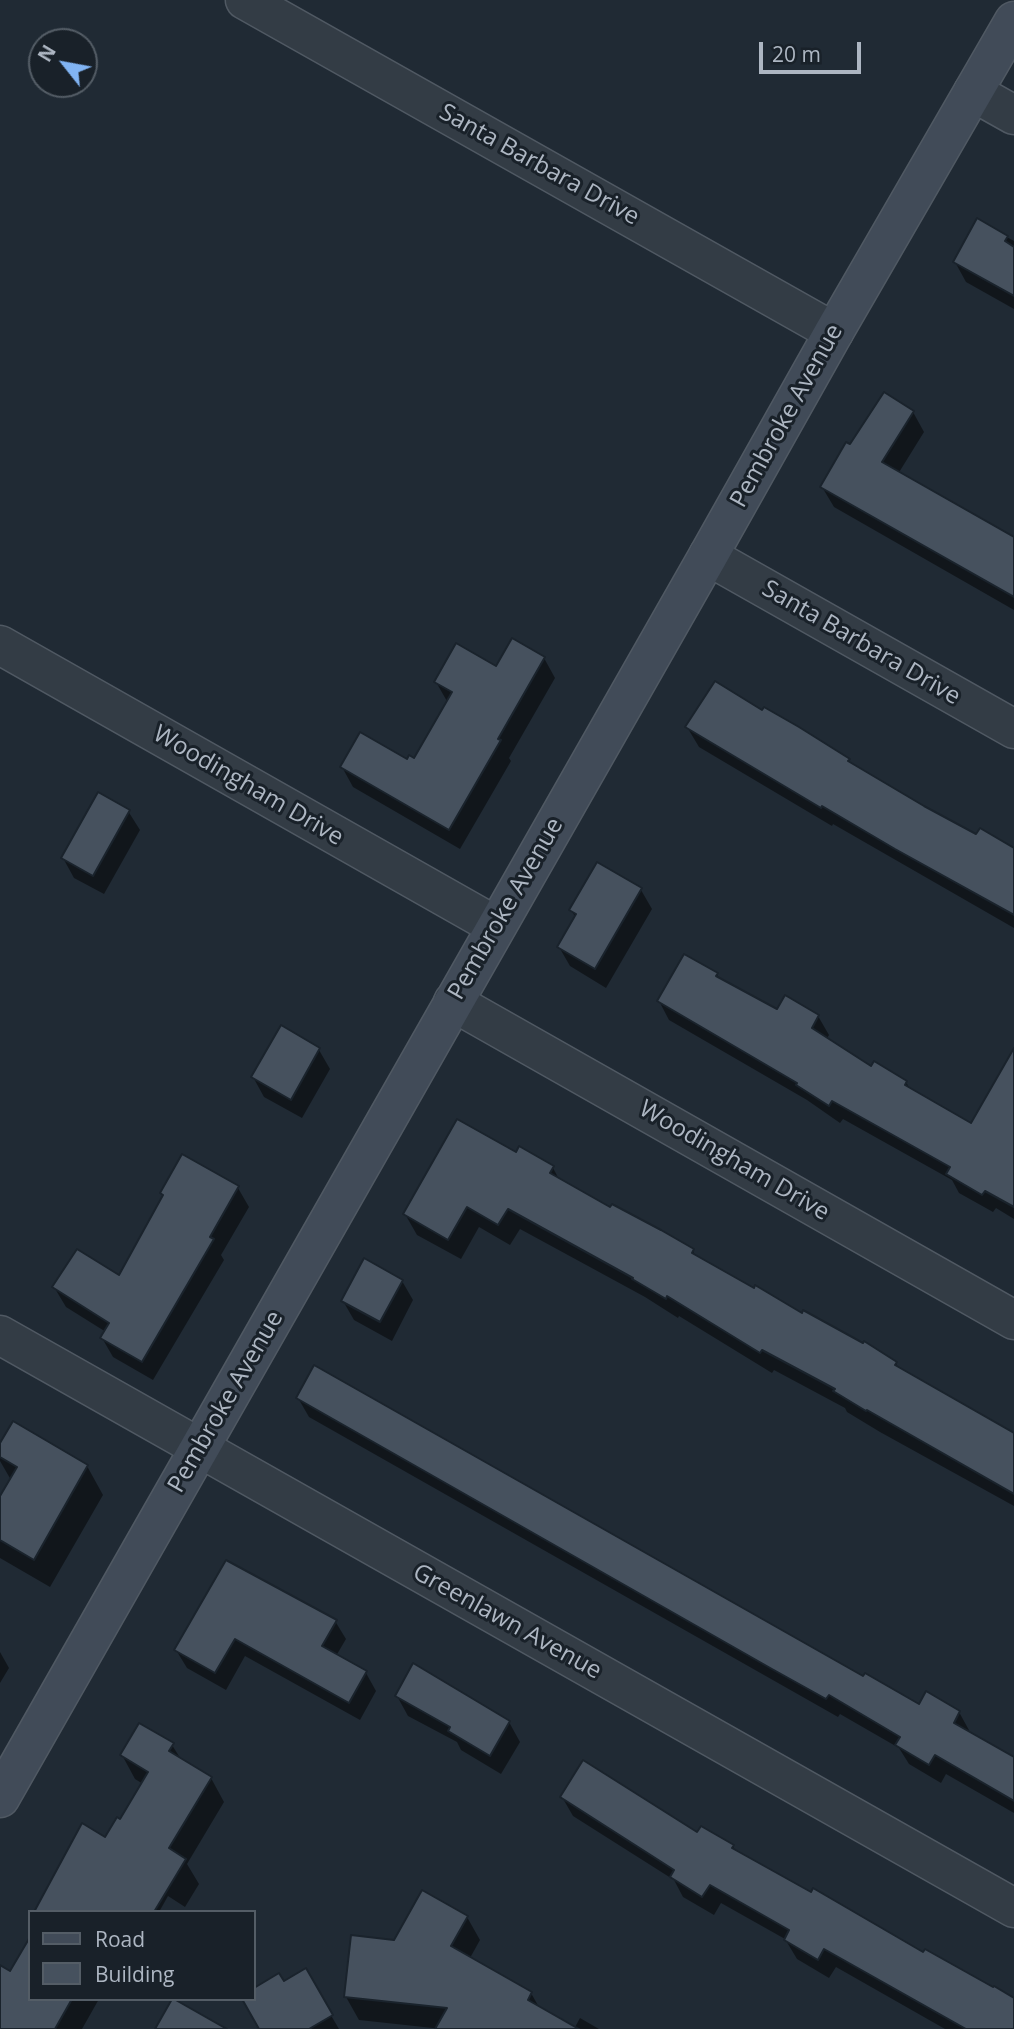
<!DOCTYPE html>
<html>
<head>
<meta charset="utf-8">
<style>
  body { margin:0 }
  #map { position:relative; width:1014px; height:2029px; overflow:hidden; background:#202a34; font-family:"Open Sans",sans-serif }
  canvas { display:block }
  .legend { position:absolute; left:28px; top:1910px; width:228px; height:91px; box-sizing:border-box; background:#192129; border:2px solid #545d66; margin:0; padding:9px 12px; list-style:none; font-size:21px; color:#adb6c2 }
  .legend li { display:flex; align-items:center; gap:14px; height:35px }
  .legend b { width:35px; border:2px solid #545d66 }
  .north { position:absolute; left:28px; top:28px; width:70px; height:70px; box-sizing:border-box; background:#192129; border:2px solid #545d66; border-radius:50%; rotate:301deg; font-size:19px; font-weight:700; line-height:28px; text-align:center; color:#adb6c2 }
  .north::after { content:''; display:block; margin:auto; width:24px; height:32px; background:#81b4f3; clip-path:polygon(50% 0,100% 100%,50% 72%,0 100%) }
  .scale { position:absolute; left:759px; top:42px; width:102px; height:32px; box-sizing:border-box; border:4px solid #adb6c2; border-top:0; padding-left:9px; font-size:21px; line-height:24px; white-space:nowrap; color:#adb6c2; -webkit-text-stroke:5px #192129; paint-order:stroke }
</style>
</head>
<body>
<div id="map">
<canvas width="1014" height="2029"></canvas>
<ul class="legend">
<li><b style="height:9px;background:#414b58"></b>Road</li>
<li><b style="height:19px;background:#46515e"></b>Building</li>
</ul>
<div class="north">N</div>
<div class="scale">20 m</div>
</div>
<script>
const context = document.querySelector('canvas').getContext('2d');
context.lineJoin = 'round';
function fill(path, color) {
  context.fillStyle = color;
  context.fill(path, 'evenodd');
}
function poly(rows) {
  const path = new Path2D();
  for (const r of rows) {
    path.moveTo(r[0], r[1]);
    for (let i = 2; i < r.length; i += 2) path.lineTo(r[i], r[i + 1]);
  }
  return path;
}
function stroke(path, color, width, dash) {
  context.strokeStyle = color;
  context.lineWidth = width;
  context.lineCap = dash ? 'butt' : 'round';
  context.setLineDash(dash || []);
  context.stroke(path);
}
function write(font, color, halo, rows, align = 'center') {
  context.font = font + ' "Open Sans",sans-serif';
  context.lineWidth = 6;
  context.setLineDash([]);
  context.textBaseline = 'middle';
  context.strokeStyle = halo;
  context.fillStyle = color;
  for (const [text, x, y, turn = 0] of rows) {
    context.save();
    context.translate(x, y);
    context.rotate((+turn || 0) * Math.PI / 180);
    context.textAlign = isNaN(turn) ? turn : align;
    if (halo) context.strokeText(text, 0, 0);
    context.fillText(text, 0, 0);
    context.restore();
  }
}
const shadow = poly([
  [978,221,1014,241,1014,309,966,282,955,262],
  [913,412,924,432,898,474,1014,540,1014,610,834,507,822,487,851,446],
  [544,658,555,678,509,758,511,761,460,849,353,787,342,767,414,760,448,703,436,682],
  [687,727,848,761,851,765,977,836,1014,851,1014,928,833,824,832,826,699,747],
  [128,811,140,830,104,894,74,878,63,858],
  [641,890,652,909,606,988,570,966,559,947,576,918,571,910],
  [717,974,720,980,778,1012,818,1016,829,1035,826,1040,872,1068,906,1082,911,1091,972,1126,1014,1051,1014,1219,996,1208,993,1212,959,1193,952,1180,843,1119,840,1123,807,1100,669,1020,659,1001],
  [281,1028,319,1050,330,1069,302,1118,264,1097,253,1077],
  [516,1155,553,1168,560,1181,611,1210,693,1251,696,1257,803,1315,896,1363,899,1369,1014,1436,1014,1506,880,1432,847,1412,845,1408,774,1370,772,1373,679,1316,678,1318,645,1297,520,1229,510,1245,479,1227,461,1259,417,1235,405,1214],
  [238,1188,249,1207,221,1255,224,1260,153,1380,113,1357,102,1338,106,1332,66,1307,54,1287,120,1277,164,1197,162,1193],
  [402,1281,413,1300,392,1341,354,1320,343,1301],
  [298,1398,920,1706,959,1712,970,1732,969,1734,1014,1759,1014,1813,946,1774,941,1783,909,1764,899,1748,840,1714,838,1717,309,1417],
  [0,1446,87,1466,103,1495,50,1587,0,1558,0,1500,11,1480,0,1461],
  [335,1621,346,1639,336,1656,366,1673,376,1691,360,1720,245,1656,226,1690,187,1668,176,1650],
  [0,1652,9,1668,0,1683],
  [397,1696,509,1722,520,1742,501,1774,461,1750,457,1742,408,1716],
  [172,1745,182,1761,211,1778,224,1802,187,1864,199,1884,185,1907,168,1896,159,1912,45,1912,121,1821,143,1784,135,1779,122,1755],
  [562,1797,733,1846,736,1852,924,1954,1014,2000,1014,2029,945,2029,836,1967,829,1978,797,1959,785,1939,721,1903,714,1915,683,1897,674,1880,573,1816],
  [467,1917,480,1940,470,1958,531,1993,540,2009,574,2029,580,2018,599,2029,442,2029,359,2020,346,1997,395,1941],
  [0,1970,30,1999,99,1999,82,2029,0,2029],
  [305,1971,339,2029,261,2029,254,1999,254,1990,278,1975,283,1983]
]);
const building = poly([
  [977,218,1008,236,1005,241,1014,247,1014,296,953,262,977,218],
  [884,392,914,411,882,462,1014,537,1014,597,820,487,846,442,850,444,884,392],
  [512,638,545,657,498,739,501,740,449,830,340,767,360,732,407,759,409,755,414,758,452,692,434,682,456,643,496,666,512,638],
  [715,681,762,710,764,707,799,727,850,759,848,761,924,806,976,834,980,828,1014,848,1014,915,895,849,822,806,821,808,685,727,715,681],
  [98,792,130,810,93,876,61,858,98,792],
  [597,862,642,888,595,969,557,947,576,914,569,910,597,862],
  [684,954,718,973,716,976,777,1009,785,995,819,1015,812,1028,871,1066,874,1061,907,1081,905,1085,971,1123,1014,1048,1014,1207,985,1191,982,1195,946,1174,950,1167,832,1101,829,1106,796,1085,797,1083,657,1001,684,954],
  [281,1025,320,1048,291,1100,251,1077,281,1025],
  [457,1119,516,1152,519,1146,554,1166,550,1173,610,1207,612,1204,661,1230,694,1249,692,1253,754,1288,755,1285,802,1313,803,1310,863,1343,864,1341,897,1362,895,1365,1014,1433,1014,1494,867,1410,866,1411,833,1391,835,1389,762,1350,760,1353,667,1296,666,1299,632,1279,633,1278,508,1209,498,1225,467,1207,448,1240,403,1214,457,1119],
  [182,1154,239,1186,210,1237,214,1239,142,1362,100,1338,109,1323,52,1287,77,1249,119,1275,163,1195,160,1193,182,1154],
  [364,1258,403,1280,380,1322,341,1301,364,1258],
  [314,1365,863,1676,865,1673,919,1704,926,1691,960,1711,954,1723,1014,1757,1014,1801,935,1755,929,1765,895,1745,900,1737,829,1695,826,1699,772,1669,296,1398,314,1365],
  [13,1421,88,1465,34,1560,0,1540,0,1496,17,1467,0,1457,0,1443,13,1421],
  [226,1560,337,1620,322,1646,367,1671,349,1703,235,1639,215,1673,174,1650,226,1560],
  [413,1663,510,1721,490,1756,448,1731,450,1727,395,1696,413,1663],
  [139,1723,174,1743,169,1751,212,1777,169,1848,186,1859,154,1912,34,1912,82,1823,105,1837,117,1817,120,1819,148,1772,120,1755,139,1723],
  [583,1760,697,1832,701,1826,734,1845,732,1848,811,1892,813,1888,923,1952,925,1949,993,1987,994,1986,1014,1998,1014,2029,966,2029,824,1949,818,1960,784,1940,789,1930,710,1885,702,1897,670,1877,674,1870,560,1797,583,1760],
  [422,1890,468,1916,451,1946,532,1992,528,2000,579,2029,435,2029,447,2008,344,1997,351,1935,394,1940,422,1890],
  [30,1937,30,1999,72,1999,55,2029,0,2029,0,1965,10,1971,30,1937],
  [306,1968,333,2015,309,2029,259,2029,242,1999,254,1999,254,1988,279,1973,284,1981,306,1968],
  [172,1999,174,1999,227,2029,155,2029,172,1999]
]);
const street = poly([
  [245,0,834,332],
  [973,92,1014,115],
  [708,556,1014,729],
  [0,645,496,926],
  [453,1002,1014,1320],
  [0,1335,1014,1908]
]);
const secondary = poly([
  [0,1798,708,556,834,332,1014,21]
]);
const streetNames = [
  ["Santa Barbara Drive",539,165,29],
  ["Pembroke Avenue",787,416,-61],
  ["Santa Barbara Drive",861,643,30],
  ["Woodingham Drive",248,786,30],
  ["Pembroke Avenue",506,909,-60],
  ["Woodingham Drive",734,1161,30],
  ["Pembroke Avenue",226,1402,-60],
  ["Greenlawn Avenue",507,1622,29]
];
fill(shadow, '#0007');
fill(building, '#46515e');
stroke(building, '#1a232c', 2);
stroke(street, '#505963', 41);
stroke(secondary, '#505963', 41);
stroke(street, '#333c45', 38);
stroke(secondary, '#414b58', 38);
write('24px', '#adb6c2', '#192129', streetNames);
</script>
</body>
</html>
